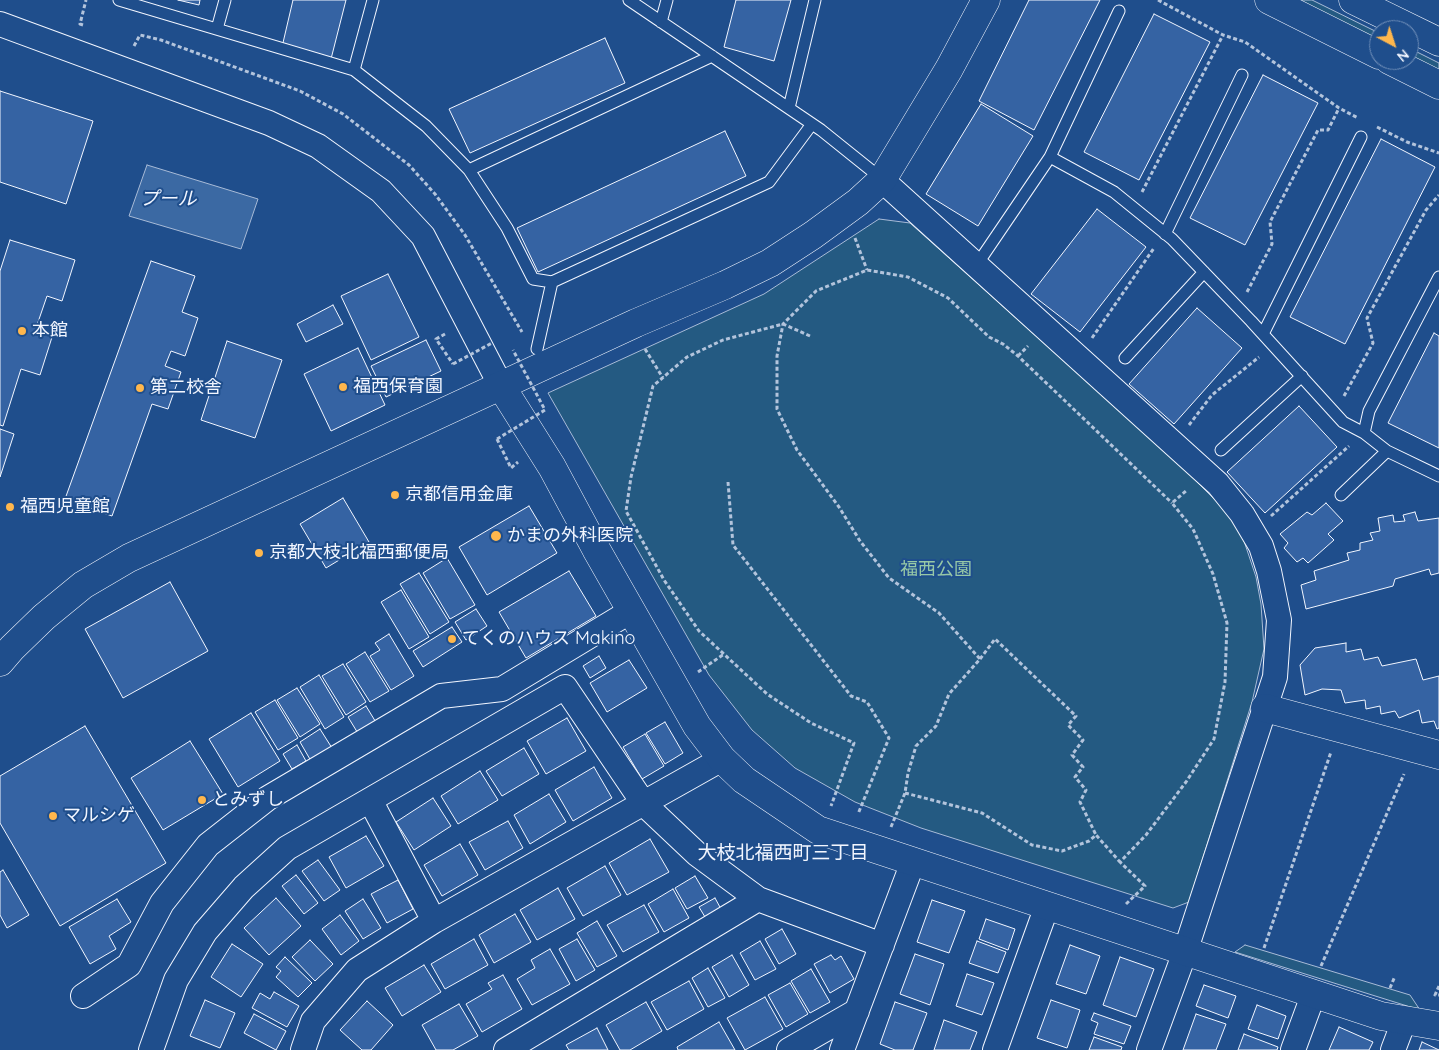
<!DOCTYPE html>
<html>
<head>
<meta charset="utf-8">
<style>
  body { margin:0 }
  #map { position:relative; width:1439px; height:1050px; overflow:hidden; background:#1f4e8c; font-family:Quicksand,sans-serif }
  canvas { display:block }
  .north { position:absolute; left:1369px; top:20px; width:50px; height:50px; box-sizing:border-box; background:#1f4e8c; border:1px solid #7391ba; border-radius:50%; rotate:140deg; font-size:14px; font-weight:700; line-height:20px; text-align:center; color:#f2f6ff }
  .north::after { content:''; display:block; margin:auto; width:18px; height:22px; background:#ffb74d; clip-path:polygon(50% 0,100% 100%,50% 72%,0 100%) }
</style>
</head>
<body>
<div id="map">
<canvas width="1439" height="1050"></canvas>
<div class="north">N</div>
</div>
<script>
const context = document.querySelector('canvas').getContext('2d');
context.lineJoin = 'round';
function fill(path, color) {
  context.fillStyle = color;
  context.fill(path, 'evenodd');
}
function poly(rows) {
  const path = new Path2D();
  for (const r of rows) {
    path.moveTo(r[0], r[1]);
    for (let i = 2; i < r.length; i += 2) path.lineTo(r[i], r[i + 1]);
  }
  return path;
}
function stroke(path, color, width, dash) {
  context.strokeStyle = color;
  context.lineWidth = width;
  context.lineCap = dash ? 'butt' : 'round';
  context.setLineDash(dash || []);
  context.stroke(path);
}
function write(font, color, halo, rows, align = 'center') {
  context.font = font + ' Quicksand,"Noto Sans JP",sans-serif';
  context.lineWidth = 4;
  context.setLineDash([]);
  context.textBaseline = 'middle';
  context.strokeStyle = halo;
  context.fillStyle = color;
  for (const [text, x, y, turn = 0] of rows) {
    context.save();
    context.translate(x, y);
    context.rotate((+turn || 0) * Math.PI / 180);
    context.textAlign = isNaN(turn) ? turn : align;
    if (halo) context.strokeText(text, 0, 0);
    context.fillText(text, 0, 0);
    context.restore();
  }
}
const green = poly([
  [1300,0,1312,0,1379,33,1379,41,1300,0],
  [1409,48,1439,63,1439,71,1409,56,1409,48],
  [879,219,910,223,1180,465,1228,513,1244,541,1256,577,1261,604,1264,649,1252,702,1189,902,1173,908,921,828,855,802,795,768,752,730,709,675,548,393,764,294,879,219],
  [1245,945,1410,995,1420,1010,1235,952,1245,945]
]);
const water = poly([
  [147,165,258,199,241,249,129,216,147,165]
]);
const building = poly([
  [178,0,200,0,199,5,178,0],
  [293,0,346,0,331,59,282,47,293,0],
  [736,0,791,0,774,61,724,47,736,0],
  [1029,0,1100,0,1034,130,979,101,1029,0],
  [1154,14,1210,42,1139,180,1084,152,1154,14],
  [605,38,625,83,470,153,449,109,605,38],
  [1263,75,1318,103,1245,245,1190,218,1263,75],
  [0,91,93,121,66,204,0,182,0,91],
  [981,104,1033,136,978,226,926,194,981,104],
  [725,131,746,176,538,272,517,228,725,131],
  [1381,139,1435,167,1345,344,1290,317,1381,139],
  [1097,209,1146,247,1080,332,1031,294,1097,209],
  [10,240,75,260,62,301,47,296,36,328,53,334,40,375,21,369,3,426,0,425,0,271,10,240],
  [151,261,195,276,182,312,198,318,185,356,171,351,165,366,181,372,168,409,152,404,112,516,65,499,151,261],
  [388,274,419,337,371,360,341,296,388,274],
  [333,305,343,324,306,342,297,324,333,305],
  [1197,308,1242,348,1174,424,1129,384,1197,308],
  [1434,333,1439,336,1439,448,1388,423,1434,333],
  [426,340,441,371,386,397,371,366,426,340],
  [227,341,282,360,255,438,201,420,227,341],
  [358,348,385,405,331,431,304,374,358,348],
  [1299,406,1337,447,1265,513,1227,472,1299,406],
  [0,429,14,434,0,477,0,429],
  [343,498,369,542,326,568,300,524,343,498],
  [1326,503,1343,521,1328,534,1334,540,1308,563,1303,558,1297,562,1284,548,1288,543,1280,534,1307,512,1312,515,1326,503],
  [529,506,557,553,487,595,459,547,529,506],
  [1415,512,1418,521,1439,518,1439,573,1431,575,1429,569,1395,579,1393,586,1306,609,1301,585,1316,580,1314,571,1349,560,1347,553,1360,550,1360,543,1373,540,1370,533,1380,531,1378,518,1393,515,1394,522,1405,521,1403,515,1415,512],
  [447,558,475,605,450,619,423,573,447,558],
  [569,571,596,616,526,658,499,612,569,571],
  [419,573,449,622,430,634,400,584,419,573],
  [170,582,208,651,123,698,85,629,170,582],
  [401,590,429,637,409,649,381,602,401,590],
  [476,609,487,626,466,640,455,622,476,609],
  [452,627,462,642,423,667,413,651,452,627],
  [389,634,414,676,391,690,370,656,380,650,375,643,389,634],
  [1346,643,1346,652,1361,649,1364,660,1378,657,1382,666,1416,659,1423,680,1439,676,1439,728,1437,729,1434,721,1422,723,1419,710,1399,718,1395,711,1381,714,1380,706,1366,709,1365,700,1345,703,1341,690,1322,689,1305,695,1300,665,1315,648,1346,643],
  [365,652,389,691,370,702,346,664,365,652],
  [599,656,606,668,590,678,583,666,599,656],
  [629,660,647,688,607,712,590,683,629,660],
  [343,664,366,702,346,715,322,676,343,664],
  [319,675,344,717,325,729,300,687,319,675],
  [297,688,320,724,300,737,277,700,297,688],
  [275,700,298,738,278,750,255,712,275,700],
  [366,706,377,724,359,735,348,717,366,706],
  [251,713,280,761,238,787,209,739,251,713],
  [567,718,586,751,546,774,527,741,567,718],
  [665,722,683,753,665,764,646,733,665,722],
  [85,726,166,863,60,926,0,823,0,776,85,726],
  [320,729,332,748,311,761,300,742,320,729],
  [645,734,664,766,642,779,623,747,645,734],
  [190,741,223,794,163,830,131,778,190,741],
  [297,745,306,761,292,769,283,754,297,745],
  [524,748,539,774,502,796,486,771,524,748],
  [594,767,612,798,573,821,555,790,594,767],
  [480,771,498,800,458,824,441,796,480,771],
  [549,794,566,822,530,844,514,815,549,794],
  [433,798,451,826,414,850,396,822,433,798],
  [508,821,523,848,485,870,469,842,508,821],
  [366,836,384,866,346,888,329,857,366,836],
  [650,839,669,872,627,895,609,863,650,839],
  [460,844,478,875,442,896,424,865,460,844],
  [318,860,340,890,324,901,302,871,318,860],
  [605,866,621,895,583,916,567,888,605,866],
  [3,870,29,915,7,928,0,915,0,872,3,870],
  [296,875,318,903,304,914,282,886,296,875],
  [695,876,708,898,687,909,675,888,695,876],
  [398,880,413,909,387,923,371,894,398,880],
  [558,888,575,919,537,940,520,910,558,888],
  [673,889,689,918,664,932,648,904,673,889],
  [276,898,301,926,269,955,244,928,276,898],
  [715,898,721,909,705,917,699,907,715,898],
  [117,899,131,922,109,936,116,949,90,964,69,927,117,899],
  [363,899,381,928,363,939,345,911,363,899],
  [932,900,965,911,949,953,917,942,932,900],
  [644,905,659,932,623,952,607,925,644,905],
  [515,914,531,942,494,963,479,935,515,914],
  [340,915,359,941,341,955,322,929,340,915],
  [986,919,1015,929,1008,950,979,939,986,919],
  [597,921,617,956,597,967,577,933,597,921],
  [782,929,796,954,779,964,765,939,782,929],
  [474,939,488,965,445,989,431,964,474,939],
  [577,939,595,970,576,981,559,949,577,939],
  [310,940,333,964,315,981,292,957,310,940],
  [760,941,776,969,755,980,740,953,760,941],
  [977,941,1006,952,998,973,969,963,977,941],
  [232,944,263,964,241,997,211,977,232,944],
  [1070,945,1100,956,1086,994,1056,984,1070,945],
  [550,949,570,984,532,1005,517,979,535,968,531,960,550,949],
  [915,954,944,964,930,1005,900,994,915,954],
  [732,955,749,985,729,997,712,967,732,955],
  [831,955,835,960,841,956,854,979,830,993,814,964,831,955],
  [285,957,312,983,298,997,276,977,281,971,276,967,285,957],
  [1120,957,1154,969,1136,1017,1103,1005,1120,957],
  [424,965,441,992,402,1016,385,988,424,965],
  [708,968,725,998,708,1007,692,978,708,968],
  [811,969,830,1002,810,1013,791,981,811,969],
  [967,974,994,983,982,1015,956,1006,967,974],
  [503,975,522,1009,482,1032,466,1004,492,989,488,983,503,975],
  [689,981,704,1009,667,1030,651,1002,689,981],
  [790,983,808,1014,786,1027,768,995,790,983],
  [1204,985,1236,996,1228,1018,1196,1006,1204,985],
  [274,992,299,1006,287,1027,252,1008,260,993,270,999,274,992],
  [765,997,783,1029,745,1050,727,1018,765,997],
  [205,1000,235,1013,220,1048,190,1036,205,1000],
  [1051,1000,1080,1010,1067,1048,1037,1038,1051,1000],
  [367,1001,393,1025,371,1050,362,1050,340,1030,367,1001],
  [646,1002,662,1031,630,1050,620,1050,606,1025,646,1002],
  [895,1002,927,1013,913,1050,895,1050,880,1044,895,1002],
  [459,1004,478,1036,453,1050,436,1050,422,1025,459,1004],
  [1257,1005,1286,1016,1278,1039,1248,1029,1257,1005],
  [1094,1013,1131,1026,1124,1044,1094,1034,1098,1023,1091,1020,1094,1013],
  [254,1014,286,1031,276,1050,244,1033,254,1014],
  [1196,1014,1226,1024,1216,1050,1183,1050,1196,1014],
  [944,1020,977,1032,970,1050,934,1050,944,1020],
  [719,1022,735,1050,678,1050,677,1047,719,1022],
  [1339,1027,1373,1042,1369,1050,1329,1050,1339,1027],
  [597,1028,608,1050,569,1050,566,1045,597,1028],
  [1244,1034,1278,1047,1277,1050,1238,1050,1244,1034],
  [1094,1037,1122,1047,1121,1050,1089,1050,1094,1037],
  [1422,1042,1439,1050,1419,1050,1422,1042]
]);
const path = poly([
  [1158,0,1223,35,1245,42,1339,108,1358,118],
  [83,25,80,24,86,0],
  [134,46,140,35,161,40,300,91,343,114,409,165,435,194,465,235,522,332],
  [1377,127,1407,142,1439,153],
  [1142,192,1223,35],
  [855,238,867,270],
  [1247,292,1272,244,1270,222,1318,130,1328,130,1339,108],
  [445,334,436,339,453,364],
  [810,336,783,324,723,340,687,357,653,386,631,477,626,511,664,580,699,631,767,694,811,723,854,743,831,806],
  [1092,338,1154,248],
  [645,349,663,378],
  [1018,356,1028,346],
  [1344,396,1373,343,1367,318,1426,210,1439,195],
  [1189,425,1212,395,1259,357],
  [497,439,511,468,518,462],
  [728,482,733,545,851,696,867,702,889,738,858,814],
  [1271,516,1349,446],
  [980,659,995,639,1076,716,1068,725,1083,740,1072,755,1083,767,1075,777,1086,790,1080,802,1096,835],
  [698,672,724,654],
  [905,793,982,813,1032,845,1062,851,1089,841,1096,835,1120,862],
  [891,827,905,793,908,773,916,746,936,726,949,694,980,659,939,613,889,578,860,541,839,507,797,450,777,409,777,356,783,324,816,291,867,270,908,277,948,298,989,337,1003,344,1018,356,1172,503],
  [1126,904,1145,886,1120,862,1146,835,1186,782,1214,739,1225,682,1227,623,1213,574,1193,529,1172,503,1187,490],
  [1264,948,1331,752],
  [1321,966,1404,774],
  [1439,986,1435,995,1439,995],
  [1390,988,1395,976]
]);
const lane = poly([
  [119,0,354,70,426,126,469,170,507,228,533,279,552,282,769,182,812,124],
  [629,0,821,130,882,179],
  [661,22,667,0],
  [217,29,225,0],
  [354,70,373,0],
  [789,108,815,0],
  [1050,157,1114,192,1172,239,1251,321,1343,422,1364,433,1387,451,1439,476],
  [469,170,712,56],
  [1165,234,1242,75],
  [976,266,1050,157,1119,11],
  [1263,334,1361,137],
  [537,349,552,282],
  [1125,358,1204,272],
  [1364,433,1369,411,1439,277],
  [1221,450,1302,376],
  [1341,495,1387,451]
]);
const street = poly([
  [0,24,269,123,318,146,381,191,423,236,501,386],
  [882,180,1218,484,1242,514,1261,546,1269,571,1279,620,1275,677,1185,952,1149,1050],
  [370,800,434,921],
  [83,996,129,965,162,903,208,845,268,798,441,696,502,689,631,611],
  [151,1050,176,980,205,932,244,887,287,848,565,687,644,804,697,854,758,899,882,945],
  [303,1050,313,1021,357,970,434,921,722,759],
  [506,1050,758,899],
  [789,1050,857,1011],
  [842,1050,913,862],
  [995,1050,1047,906],
  [1293,1050,1314,993],
  [1393,1050,1404,1021]
]);
const secondary = poly([
  [1269,0,1379,55],
  [1353,0,1439,42],
  [1389,60,1439,85],
  [501,386,552,467,596,549,697,726,722,759,744,780,818,830,1381,1016,1439,1026],
  [0,662,12,648,44,617,83,585,129,558,636,323,725,285,770,263,813,235,858,202,882,180,949,69,986,0],
  [1265,708,1439,755]
]);
const pathBridge = poly([
  [453,364,492,343],
  [497,439,545,410,513,350]
]);
const markers = [
  [22,331,5,"#ffb74d"],
  [343,387,5,"#ffb74d"],
  [140,388,5,"#ffb74d"],
  [395,495,5,"#ffb74d"],
  [10,507,5,"#ffb74d"],
  [496,536,6,"#ffb74d"],
  [259,553,5,"#ffb74d"],
  [452,639,5,"#ffb74d"],
  [202,800,5,"#ffb74d"],
  [53,816,5,"#ffb74d"]
];
const poiNames = [
  ["本館",32,331],
  ["福西保育園",353,387],
  ["第二校舎",150,388],
  ["京都信用金庫",405,495],
  ["福西児童館",20,507],
  ["かまの外科医院",507,536],
  ["京都大枝北福西郵便局",269,553],
  ["てくのハウス Makino",462,639],
  ["とみずし",212,800],
  ["マルシゲ",63,816]
];
const parkNames = [
  ["福西公園",936,570]
];
const waterNames = [
  ["プール",168,199]
];
const neighbourhoodNames = [
  ["大枝北福西町三丁目",783,853]
];
fill(green, '#245a82');
stroke(green, '#a8bbd7', 1);
fill(water, '#3b69a3');
stroke(water, '#a8bbd7', 1);
fill(building, '#3563a3');
stroke(building, '#f2f6ff', 1);
stroke(lane, '#f2f6ff', 13);
stroke(street, '#f2f6ff', 26);
stroke(secondary, '#f2f6ff', 29);
stroke(path, '#b3c4dc', 3, [4, 2.5]);
stroke(lane, '#1f4e8c', 11);
stroke(street, '#1f4e8c', 24);
stroke(secondary, '#1f4e8c', 28);
stroke(pathBridge, '#b3c4dc', 3, [4, 2.5]);
for (const [x, y, r, color] of markers) {
  const dot = new Path2D();
  dot.arc(x, y, r, 0, 2 * Math.PI);
  context.fillStyle = color;
  context.fill(dot);
  stroke(dot, '#1f4e8c', 2);
}
write('18px', '#f2f6ff', '#1f4e8c', poiNames, 'left');
write('18px', '#97c8a6', '#1f4e8c', parkNames);
write('italic 19px', '#f2f6ff', '#1f4e8c', waterNames);
write('19px', '#f2f6ff', '#1f4e8c', neighbourhoodNames);
</script>
</body>
</html>
